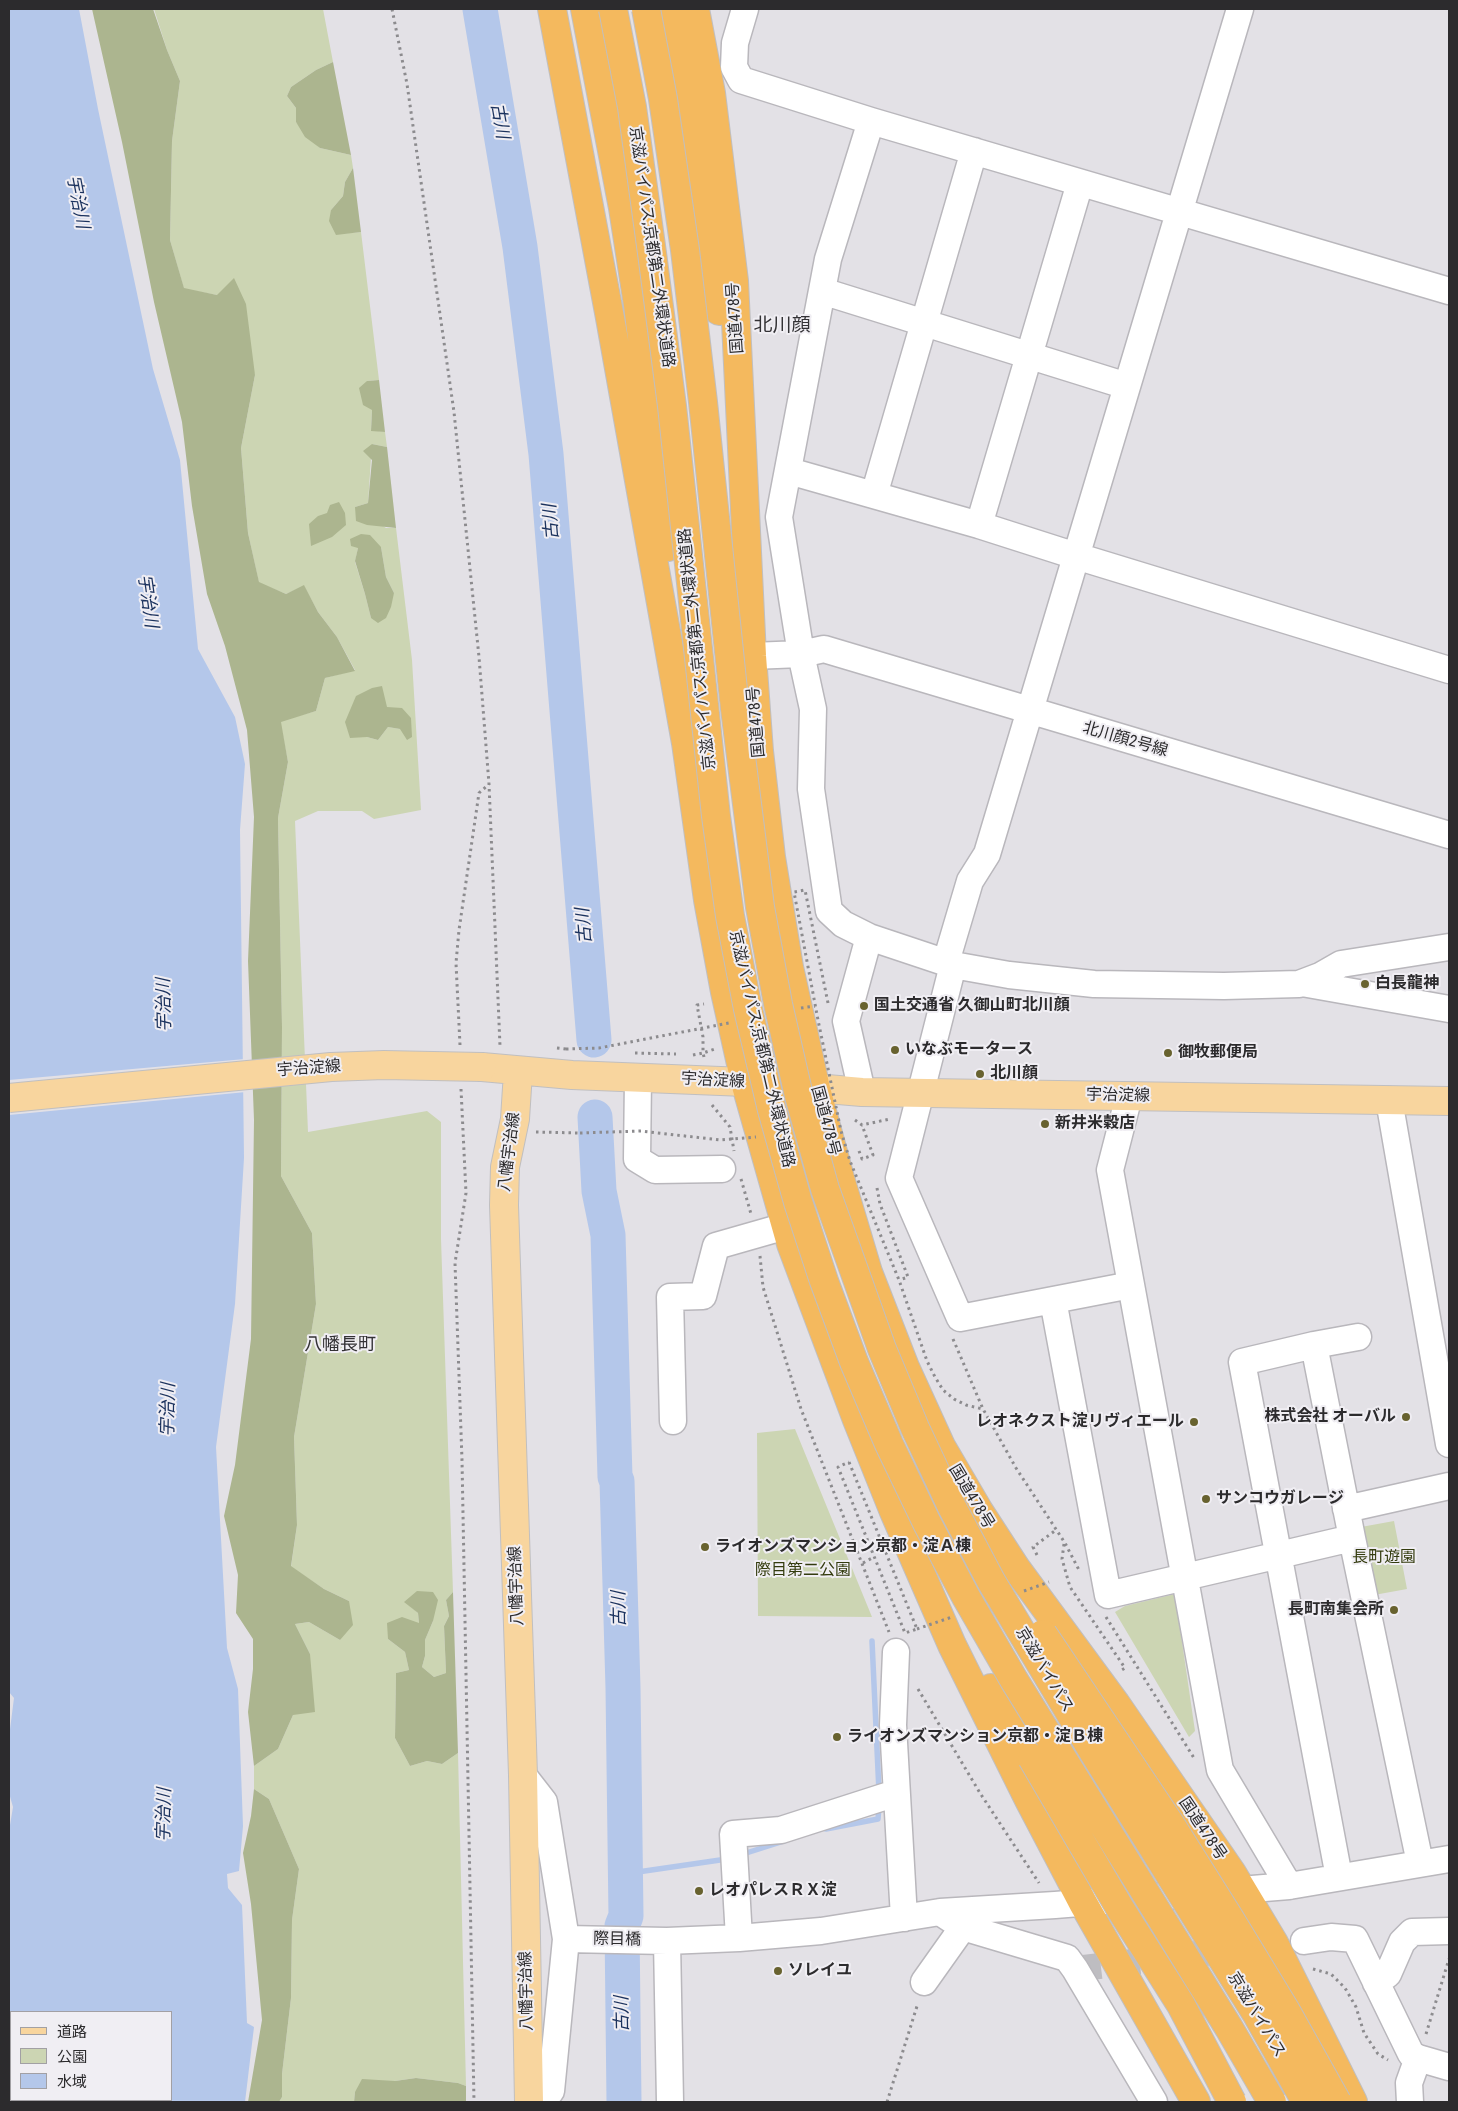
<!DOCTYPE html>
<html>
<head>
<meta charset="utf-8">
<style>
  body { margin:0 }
  #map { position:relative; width:1458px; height:2111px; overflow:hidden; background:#e3e1e6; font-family:"Roboto Condensed","Noto Sans JP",sans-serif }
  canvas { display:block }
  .frame { position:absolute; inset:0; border:10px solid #2c2b2d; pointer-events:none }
  .legend { position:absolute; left:10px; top:2011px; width:162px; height:90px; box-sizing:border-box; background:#f0eef3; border:1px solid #a2a0a4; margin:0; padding:6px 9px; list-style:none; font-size:15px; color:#2c2b2d }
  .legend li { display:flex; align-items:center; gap:10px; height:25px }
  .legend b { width:25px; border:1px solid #a2a0a4 }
</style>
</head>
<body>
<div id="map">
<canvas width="1458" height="2111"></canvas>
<div class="frame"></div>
<ul class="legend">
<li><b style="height:6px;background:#f8d59e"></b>道路</li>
<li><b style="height:14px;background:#ccd5b3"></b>公園</li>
<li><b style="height:14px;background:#b4c7ea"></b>水域</li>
</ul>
</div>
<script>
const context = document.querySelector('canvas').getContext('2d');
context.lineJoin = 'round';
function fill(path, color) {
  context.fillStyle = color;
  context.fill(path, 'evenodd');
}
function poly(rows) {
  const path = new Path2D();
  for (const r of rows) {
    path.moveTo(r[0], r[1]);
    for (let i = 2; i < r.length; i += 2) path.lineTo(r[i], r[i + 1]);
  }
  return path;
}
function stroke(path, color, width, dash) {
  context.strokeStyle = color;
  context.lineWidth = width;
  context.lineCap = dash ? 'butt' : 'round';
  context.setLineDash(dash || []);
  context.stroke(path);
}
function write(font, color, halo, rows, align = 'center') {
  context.font = font + ' "Roboto Condensed","Noto Sans JP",sans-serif';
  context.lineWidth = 4;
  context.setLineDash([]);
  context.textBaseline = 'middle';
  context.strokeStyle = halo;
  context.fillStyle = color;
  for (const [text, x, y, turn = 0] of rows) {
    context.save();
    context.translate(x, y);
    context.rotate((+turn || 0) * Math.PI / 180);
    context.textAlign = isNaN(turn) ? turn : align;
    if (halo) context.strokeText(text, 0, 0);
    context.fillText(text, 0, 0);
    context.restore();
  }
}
const green = poly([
  [154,9,323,9,333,62,316,70,291,87,287,96,296,108,296,122,320,148,351,155,353,168,345,182,343,196,331,210,336,234,361,232,379,380,367,381,372,410,371,430,385,432,387,447,372,444,368,503,355,507,386,528,396,528,412,660,421,810,374,819,362,811,318,811,295,821,308,1132,427,1111,441,1122,441,1239,453,1592,446,1600,449,1616,444,1626,446,1673,434,1677,422,1667,425,1656,425,1640,433,1621,405,1601,418,1613,419,1623,388,1623,388,1639,405,1652,409,1670,396,1673,395,1738,410,1766,427,1761,442,1764,458,1753,466,2086,458,2083,416,2078,395,2081,355,2092,354,2102,279,2102,282,2097,282,2074,291,1998,292,1920,299,1869,269,1799,254,1789,254,1766,278,1749,293,1715,310,1654,295,1624,309,1622,340,1640,349,1601,324,1589,291,1567,297,1525,294,1437,316,1304,312,1233,281,1176,282,1027,278,818,288,762,280,721,316,711,325,678,355,670,337,637,318,612,304,586,286,594,259,583,248,533,241,448,255,375,217,295,184,289,170,240,172,141,180,81,167,50],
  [381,547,386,577,394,593,371,618,365,594,355,562,358,548],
  [402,708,400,729,388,727,378,740,367,737],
  [795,1429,872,1617,758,1616,757,1433],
  [1394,1521,1407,1589,1374,1595,1361,1527],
  [1175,1594,1195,1731,1189,1737,1115,1612,1125,1606]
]);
const forest = poly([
  [92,9,153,9,167,50,180,81,172,141,170,240,184,288,217,295,234,278,246,304,255,375,241,448,248,533,259,582,286,594,304,585,318,612,337,637,355,671,325,678,316,711,281,722,288,762,278,818,282,1027,281,1176,312,1233,316,1304,294,1437,297,1525,291,1566,324,1589,349,1601,353,1625,340,1640,309,1622,295,1624,310,1654,315,1712,293,1715,278,1749,254,1766,248,1712,253,1669,253,1639,236,1613,238,1575,224,1516,235,1465,251,1339,254,1120,248,961,254,817,247,730,225,646,207,594,192,506,182,422,154,302,122,142],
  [333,62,351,155,320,148,305,137,296,122,296,108,287,96,291,87,316,70],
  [353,168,361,232,336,235,329,221,331,210,343,196,345,182],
  [379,380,385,432,371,431,372,410,363,405,359,388,367,381],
  [372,444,387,447,396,528,367,525,356,521,355,507,368,503,372,460,363,451],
  [339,502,345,513,346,525,332,537,311,546,309,524,318,516,327,513,330,505],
  [361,534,370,535,381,547,386,577,394,593,391,607,386,618,378,623,371,618,365,594,355,561,358,548,351,546,350,539],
  [382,686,387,707,402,708,411,718,412,737,407,740,400,729,388,727,378,740,367,737,350,738,345,722,356,696,372,688],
  [417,1591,433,1592,438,1600,433,1621,425,1640,425,1656,422,1667,434,1677,446,1673,444,1626,449,1616,446,1600,453,1592,458,1753,442,1764,427,1761,410,1766,395,1738,396,1673,409,1670,405,1652,388,1639,387,1623,402,1617,419,1623,418,1613,404,1602],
  [254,1789,269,1799,299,1869,292,1920,291,1998,282,2074,282,2097,279,2102,248,2102,262,2020,251,1904,243,1853,251,1816],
  [416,2078,458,2083,466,2086,466,2102,354,2102,355,2092,362,2079,395,2081]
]);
const water = poly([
  [9,9,79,9,98,109,153,369,180,460,198,649,235,717,245,764,240,830,244,1158,235,1304,216,1447,227,1648,238,1689,243,1826,239,1871,227,1874,228,1888,242,1905,247,2023,254,2027,245,2102,9,2102,9,1831,13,1807,9,1793,9,1737,14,1698,9,1692],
  [11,2012,171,2012,171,2100,11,2100]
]);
const pier = poly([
  [245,1059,246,1092,9,1115,9,1080]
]);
const stream = poly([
  [872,1641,879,1792],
  [826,1829,878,1819,879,1806],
  [740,1855,784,1841],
  [624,1874,727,1859]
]);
const river = poly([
  [480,9,520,247,546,454,594,1040],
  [595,1117,599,1191,608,1235,615,1477,617,1481,623,1688,626,1916,622,1926,624,2102]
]);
const minorTunnel = poly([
  [1075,1969,1238,1949]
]);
const path = poly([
  [392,9,407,84,454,412,479,657,489,784,500,1046],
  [460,1045,456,963,459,930,479,793,489,784],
  [557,1048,566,1049],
  [635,1053,676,1054],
  [693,1055,703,1053,703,1037,697,1005,704,1004],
  [704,1057,703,1053,715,1049],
  [461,1089,466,1193,455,1263,462,1460,474,2102],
  [712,1105,730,1127,734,1151],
  [855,1120,862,1125,890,1119],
  [536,1132,580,1133],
  [859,1151,862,1159,873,1155,862,1125],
  [741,1179,751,1214],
  [877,1188,880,1204,908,1277,899,1280],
  [760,1256,763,1287,801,1409,889,1632],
  [953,1339,983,1409,1016,1468,1065,1543,1079,1570],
  [849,1462,917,1629,905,1633,838,1467,849,1462],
  [1064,1544,1062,1559,1070,1587,1125,1668,1120,1671],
  [1037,1555,1033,1547,1056,1530],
  [863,1563,874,1557],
  [1106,1617,1194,1758],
  [918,1689,980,1793,1039,1883],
  [1313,1969,1331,1974,1345,1988,1356,2007,1364,2033,1378,2054,1388,2060],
  [1426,2034,1449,1959],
  [887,2102,918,2003]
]);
const minor = poly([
  [745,9,735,43,734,67,741,80,871,121,1449,291],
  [871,121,828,259,779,517,801,654,813,709,811,789,829,911,843,924,869,937,953,965,1009,975,1094,984,1224,986,1299,984,1320,976,1341,964,1449,947],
  [822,291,1127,386],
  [789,471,979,525,1076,556,1449,670],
  [874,495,974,151],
  [979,525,1080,183],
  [752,656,801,654,824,649,1449,835],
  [946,962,970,881,987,854,1240,9],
  [953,965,899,1178,960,1318,1131,1285],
  [1302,983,1449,1009],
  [638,1078,637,1159,655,1170,722,1169],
  [862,1092,846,1021,869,937],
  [1129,1096,1110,1170,1220,1770,1289,1886],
  [1389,1100,1449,1444],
  [1053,1300,1108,1595,1352,1538],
  [1314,1345,1352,1538,1420,1863],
  [673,1421,670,1297,703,1296,716,1246,786,1226],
  [1346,1509,1449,1486],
  [896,1652,893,1725,904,1918],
  [523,1775,544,1802,566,1939,551,2091,541,2102],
  [1339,1877,1242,1362,1314,1345,1358,1337],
  [940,1912,963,1927,1067,1958,1075,1969,1154,2102],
  [739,1938,733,1834,781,1830,896,1793],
  [566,1939,667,1941,739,1938,821,1931,940,1912,1055,1905,1289,1886,1449,1859],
  [667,1941,670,2102],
  [1304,1941,1331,1937,1355,1939,1411,2054,1418,2058,1449,2067],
  [924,1982,963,1927],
  [1376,1983,1388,1974,1402,1942,1412,1932,1449,1931],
  [1410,2102,1409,2083,1418,2058]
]);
const major = poly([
  [482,1067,572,1075,745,1082,862,1092,1449,1101],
  [518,1072,515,1119,505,1167,504,1205,523,1775,529,2102]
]);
const highway = poly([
  [552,9,610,318,686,743,708,900,725,992,745,1082,791,1244,857,1420,894,1512,952,1645,1029,1800,1083,1903,1196,2102],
  [585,9,623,208,638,305,668,547],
  [672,9,719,311],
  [695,9,711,93,734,281,752,656,759,751,771,857,789,967,816,1089,840,1178,868,1272,905,1367,941,1446,979,1511,1016,1568,1116,1704,1232,1873,1274,1943,1353,2102],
  [991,1688,1032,1758]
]);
const pathBridge = poly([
  [828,1003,805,890,794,892,818,1020,841,1131,850,1161,899,1280,927,1361,935,1377,943,1390,954,1399,966,1405,983,1409],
  [801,1008,815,1006],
  [566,1049,599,1048,729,1023],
  [580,1133,641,1131,720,1140,756,1137],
  [1024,1591,1049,1582],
  [917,1629,952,1617]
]);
const majorBridge = poly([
  [9,1098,331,1067,384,1065,482,1067]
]);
const highwayBridge = poly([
  [613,9,632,107,652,253,672,406,716,816,730,916,748,1009,772,1110,798,1202,824,1281,854,1362,889,1444,927,1523,966,1597,1014,1680,1229,2028,1272,2102],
  [646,9,663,99,685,250,703,402,735,709,760,907,778,1004,799,1096,825,1189,882,1349,915,1428,952,1507,991,1581,1094,1753,1256,2013,1306,2102],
  [1043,1634,1169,1822,1230,1919,1286,2011,1337,2102],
  [1032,1758,1121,1910,1181,2005,1232,2102]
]);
const markers = [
  [1365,984,5,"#68622f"],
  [864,1006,5,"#68622f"],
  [895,1050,5,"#68622f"],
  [1168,1053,5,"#68622f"],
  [980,1074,5,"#68622f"],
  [1045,1124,5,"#68622f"],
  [1406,1417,5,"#68622f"],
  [1194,1422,5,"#68622f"],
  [1206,1499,5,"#68622f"],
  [705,1547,5,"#68622f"],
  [1394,1610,5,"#68622f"],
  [837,1737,5,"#68622f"],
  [699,1891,5,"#68622f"],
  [778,1971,5,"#68622f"]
];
const streetNames = [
  ["京滋バイパス;京都第二外環状道路",651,247,82],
  ["国道478号",736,318,-94],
  ["京滋バイパス;京都第二外環状道路",698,649,-96],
  ["国道478号",757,722,-95],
  ["北川顔2号線",1125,740,16],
  ["京滋バイパス;京都第二外環状道路",761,1049,77],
  ["宇治淀線",309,1069,-4],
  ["宇治淀線",713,1081,3],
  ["宇治淀線",1118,1096,1],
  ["国道478号",825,1121,75],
  ["八幡宇治線",510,1152,-83],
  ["国道478号",971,1497,59],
  ["八幡宇治線",517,1586,-92],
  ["京滋バイパス",1044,1670,59],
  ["国道478号",1202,1829,56],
  ["際目橋",617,1940,1],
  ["八幡宇治線",527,1991,-91],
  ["京滋バイパス",1256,2015,59]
];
const poiNames = [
  ["白長龍神",1375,984],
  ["国土交通省 久御山町北川顔",874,1006],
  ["いなぶモータース",905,1050],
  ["御牧郵便局",1178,1053],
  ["北川顔",990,1074],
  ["新井米穀店",1055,1124],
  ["株式会社 オーバル",1396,1417,"right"],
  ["レオネクスト淀リヴィエール",1184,1422,"right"],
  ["サンコウガレージ",1216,1499],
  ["ライオンズマンション京都・淀Ａ棟",715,1547],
  ["長町南集会所",1384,1610,"right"],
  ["ライオンズマンション京都・淀Ｂ棟",847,1737],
  ["レオパレスＲＸ淀",709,1891],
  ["ソレイユ",788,1971]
];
const parkNames = [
  ["長町遊園",1384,1558],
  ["際目第二公園",803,1571]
];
const waterNames = [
  ["古川",499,121,80],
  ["宇治川",77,202,79],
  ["古川",552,522,-95],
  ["宇治川",147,601,82],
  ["古川",585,926,-95],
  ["宇治川",165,1005,-91],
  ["宇治川",169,1410,-89],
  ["古川",620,1609,-91],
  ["宇治川",165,1815,-89],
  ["古川",623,2014,-91]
];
const neighbourhoodNames = [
  ["八幡長町",340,1345]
];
const quarterNames = [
  ["北川顔",782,326]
];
fill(green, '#ccd5b3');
fill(forest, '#acb58f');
fill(water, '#b4c7ea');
fill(pier, '#e3e1e6');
stroke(stream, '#b4c7ea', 5.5);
stroke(river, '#b4c7ea', 35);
stroke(minorTunnel, '#bebdc1', 26, [26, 13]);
stroke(minor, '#b9b7bc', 29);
stroke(major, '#c0bfc0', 30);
stroke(highway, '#c0bfc0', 30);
stroke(path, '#8c8b8e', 3, [2.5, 4]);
stroke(minor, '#fff', 26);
stroke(major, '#f8d59e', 28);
stroke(highway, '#f4b95e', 28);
stroke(majorBridge, '#c0bfc0', 30, []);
stroke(highwayBridge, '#c0bfc0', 30, []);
stroke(pathBridge, '#8c8b8e', 3, [2.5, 4]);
stroke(majorBridge, '#f8d59e', 28);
stroke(highwayBridge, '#f4b95e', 28);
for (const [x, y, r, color] of markers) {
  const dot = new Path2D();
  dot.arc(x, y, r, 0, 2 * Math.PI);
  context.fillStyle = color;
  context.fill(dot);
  stroke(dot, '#f0eef3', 2);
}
write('16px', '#2c2b2d', '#f0eef3', streetNames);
write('bold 16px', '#2c2b2d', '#f0eef3', poiNames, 'left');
write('16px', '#343c0f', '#f0eef3', parkNames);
write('italic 18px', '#1b325e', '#f0eef3', waterNames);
write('18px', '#333235', '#f0eef3', neighbourhoodNames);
write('19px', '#333235', '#f0eef3', quarterNames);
</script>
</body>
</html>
